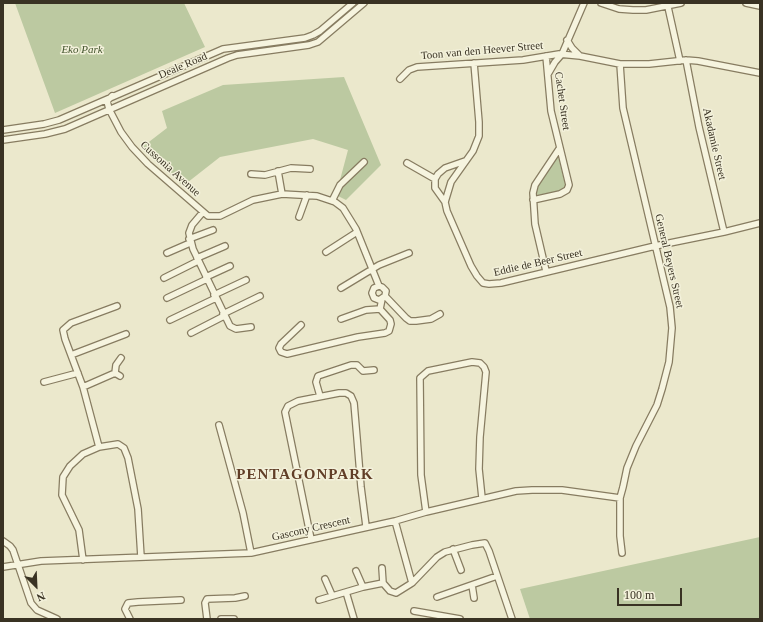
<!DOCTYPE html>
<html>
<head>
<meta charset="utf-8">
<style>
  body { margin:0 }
  #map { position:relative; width:763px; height:622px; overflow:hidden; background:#ebe8cc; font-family:Georgia,serif }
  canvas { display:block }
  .frame { position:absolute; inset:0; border:4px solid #393223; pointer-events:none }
  .north { position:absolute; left:16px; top:566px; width:40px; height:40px; -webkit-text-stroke:3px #f3f1db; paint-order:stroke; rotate:156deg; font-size:11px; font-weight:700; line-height:16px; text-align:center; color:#393223 }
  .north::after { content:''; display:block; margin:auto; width:14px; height:18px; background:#393223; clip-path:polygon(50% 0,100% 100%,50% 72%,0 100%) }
  .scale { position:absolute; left:617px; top:588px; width:65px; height:18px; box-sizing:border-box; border:2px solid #393223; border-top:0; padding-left:5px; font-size:12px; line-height:14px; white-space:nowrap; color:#393223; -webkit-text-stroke:3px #f3f1db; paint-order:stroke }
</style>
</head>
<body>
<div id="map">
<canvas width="763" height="622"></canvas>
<div class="frame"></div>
<div class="north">N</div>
<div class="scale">100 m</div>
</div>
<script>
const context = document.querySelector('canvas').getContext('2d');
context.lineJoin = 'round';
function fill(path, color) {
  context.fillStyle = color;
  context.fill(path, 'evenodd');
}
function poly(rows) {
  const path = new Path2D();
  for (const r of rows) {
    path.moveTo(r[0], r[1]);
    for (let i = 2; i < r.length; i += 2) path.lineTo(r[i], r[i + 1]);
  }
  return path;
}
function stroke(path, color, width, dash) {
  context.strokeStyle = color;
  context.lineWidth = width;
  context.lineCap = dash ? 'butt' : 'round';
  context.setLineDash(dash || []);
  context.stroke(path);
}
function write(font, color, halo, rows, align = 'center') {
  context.font = font + ' Georgia,serif';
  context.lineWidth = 3;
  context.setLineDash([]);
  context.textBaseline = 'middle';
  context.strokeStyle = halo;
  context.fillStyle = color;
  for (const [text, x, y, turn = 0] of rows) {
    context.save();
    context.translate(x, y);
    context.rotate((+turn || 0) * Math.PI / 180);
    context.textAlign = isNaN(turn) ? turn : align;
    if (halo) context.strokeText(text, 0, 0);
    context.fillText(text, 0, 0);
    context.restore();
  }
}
const green = poly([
  [15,3,184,3,205,47,55,113],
  [344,77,381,165,346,200,336,195,348,150,313,139,220,157,183,186,141,148,167,128,162,111,223,85],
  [555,156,558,157,559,160,566,188,562,191,538,195,536,194,536,190],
  [760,537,760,619,530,619,520,589]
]);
const minor = poly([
  [601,3,619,9,633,10,646,10,681,3],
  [746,3,760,6],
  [668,7,680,61],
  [567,40,572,48,579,55],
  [686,60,699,127,724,232],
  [474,63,479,122,479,136,473,151,451,182,445,202,447,211,471,266,477,276,483,283,489,284,501,283,655,246,724,232,760,223],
  [620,64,623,108,670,307,672,328,669,362,662,389,657,405,636,446,627,468,623,487,620,498,620,536,622,553],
  [548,74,555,62,562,54,584,3],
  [400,79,409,70,417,67,523,60,559,54,580,56,620,64,649,64,686,60,698,61,760,73],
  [112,96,107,101,109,109,121,132,132,147,148,164,208,216,220,216,253,200,282,194,317,196,335,202,343,208,356,229,379,286,382,287,386,291,385,296,379,300,374,298,372,293,374,288,379,286],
  [3,130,44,124,59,120,223,49,305,38,313,35,320,31,353,3],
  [3,140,45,134,65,129,228,58,237,55,309,45,318,42,364,3],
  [407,163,435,179],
  [278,171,282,194],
  [251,174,265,175,291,168,310,169],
  [533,200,560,194,567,190,569,185,551,111,546,56],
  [332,201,340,185,364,162],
  [445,202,435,188,435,179,438,174,445,168,465,161],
  [203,212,192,225,189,233,193,249,230,326,236,329,251,327],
  [299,217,307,195],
  [189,239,213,230],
  [326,252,357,232],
  [167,253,190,243],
  [197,258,225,246],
  [546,271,535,224,533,193,535,185,559,149],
  [206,277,230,266],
  [164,278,198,261],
  [341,288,379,265,409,253],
  [214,295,246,280],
  [385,296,406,318,410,321,416,321,431,319,440,314],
  [167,298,207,279],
  [223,314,260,296],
  [341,319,366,310,380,309,382,299],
  [170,320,216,298],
  [301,325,281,344,279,348,281,352,287,354,358,337,385,333,389,331,391,324,390,320,380,309],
  [191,333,224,316],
  [71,355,126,334],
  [115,373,116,365,121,358],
  [44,382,78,373],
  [83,387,115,373,120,376],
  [320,396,316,382,318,376,351,365,357,365,363,371,374,370],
  [219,425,243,513,251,553],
  [99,447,83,387,65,339,63,330,71,323,117,306],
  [426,512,421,475,420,378,428,371,472,362,480,363,484,367,486,372,480,437,479,469,482,498],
  [395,521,412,583],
  [311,539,285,412,288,406,298,401,339,393,346,393,351,396,354,403,357,438,361,487,366,526],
  [3,541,10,546,13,550,31,603,37,610,57,619],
  [453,549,461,570],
  [83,560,79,530,62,495,63,477,70,466,83,454,99,447,118,444,124,448,128,458,138,509,141,557],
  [3,567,41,561,251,553,395,521,426,512,516,491,532,490,562,490,620,498],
  [382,568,383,583,390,591,396,593,412,583,437,557,445,552,472,545,485,543,489,551,512,619],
  [356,571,363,587,383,583],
  [325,579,332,595],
  [472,585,474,598],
  [346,592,354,619],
  [437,597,497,576],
  [319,600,363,587],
  [414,611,460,619],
  [130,619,125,609,128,603,138,602,181,600],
  [207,619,205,603,207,599,235,598,245,596],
  [221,619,234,619]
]);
const parkNames = [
  ["Eko Park",82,50]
];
const streetNames = [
  ["Toon van den Heever Street",482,51,-5],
  ["Deale Road",183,66,-23],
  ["Cachet Street",562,101,82],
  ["Akadamie Street",714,144,77],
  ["Cussonia Avenue",170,169,42],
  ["General Beyers Street",669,261,77],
  ["Eddie de Beer Street",538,263,-13],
  ["Gascony Crescent",311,529,-13]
];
const districtNames = [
  ["PENTAGONPARK",305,475]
];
fill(green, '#bcc9a1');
stroke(minor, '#877c61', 8);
stroke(minor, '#f6f4df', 5.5);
write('italic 11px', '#42532c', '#f3f1db', parkNames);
write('11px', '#393223', '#f3f1db', streetNames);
context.letterSpacing = '1px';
write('bold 15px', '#613e27', '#f3f1db', districtNames);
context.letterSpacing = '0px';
</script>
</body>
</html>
